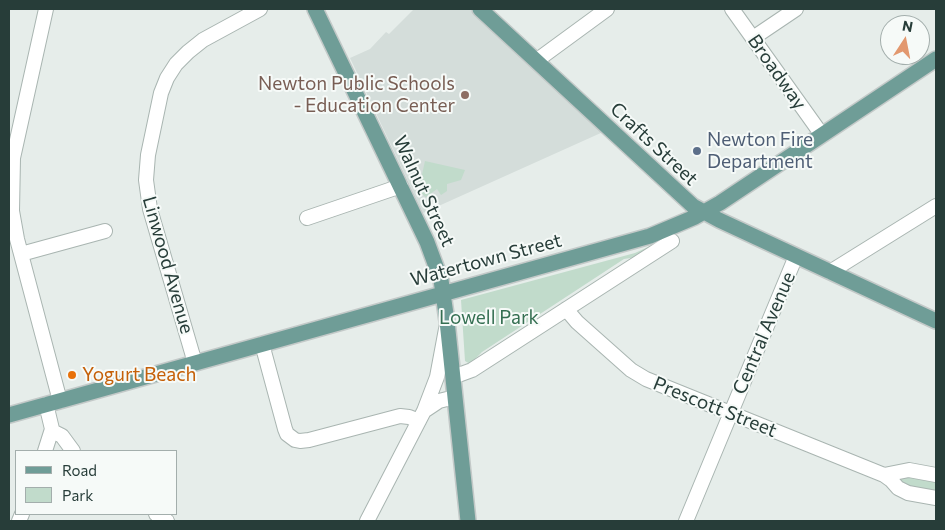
<!DOCTYPE html>
<html>
<head>
<meta charset="utf-8">
<style>
  body { margin:0 }
  #map { position:relative; width:945px; height:530px; overflow:hidden; background:#e6edea; font-family:Commissioner,sans-serif }
  canvas { display:block }
  .frame { position:absolute; inset:0; border:10px solid #273d39; pointer-events:none }
  .legend { position:absolute; left:15px; top:450px; width:162px; height:65px; box-sizing:border-box; background:#f6faf8; border:1px solid #a3aeac; margin:0; padding:6px 9px; list-style:none; font-size:15px; color:#273d39 }
  .legend li { display:flex; align-items:center; gap:10px; height:25px }
  .legend b { width:25px; border:1px solid #a3aeac }
  .north { position:absolute; left:880px; top:15px; width:50px; height:50px; box-sizing:border-box; background:#f6faf8; border:1px solid #a3aeac; border-radius:50%; rotate:11deg; font-size:14px; font-weight:700; line-height:20px; text-align:center; color:#273d39 }
  .north::after { content:''; display:block; margin:auto; width:18px; height:22px; background:#e2986f; clip-path:polygon(50% 0,100% 100%,50% 72%,0 100%) }
</style>
</head>
<body>
<div id="map">
<canvas width="945" height="530"></canvas>
<div class="frame"></div>
<ul class="legend">
<li><b style="height:6px;background:#6f9d97"></b>Road</li>
<li><b style="height:14px;background:#c1dbcb"></b>Park</li>
</ul>
<div class="north">N</div>
</div>
<script>
const context = document.querySelector('canvas').getContext('2d');
context.lineJoin = 'round';
function fill(path, color) {
  context.fillStyle = color;
  context.fill(path, 'evenodd');
}
function poly(rows) {
  const path = new Path2D();
  for (const r of rows) {
    path.moveTo(r[0], r[1]);
    for (let i = 2; i < r.length; i += 2) path.lineTo(r[i], r[i + 1]);
  }
  return path;
}
function stroke(path, color, width, dash) {
  context.strokeStyle = color;
  context.lineWidth = width;
  context.lineCap = dash ? 'butt' : 'round';
  context.setLineDash(dash || []);
  context.stroke(path);
}
function write(font, color, halo, rows, align = 'center') {
  context.font = font + ' Commissioner,sans-serif';
  context.lineWidth = 4;
  context.setLineDash([]);
  context.textBaseline = 'middle';
  context.strokeStyle = halo;
  context.fillStyle = color;
  for (const [text, x, y, turn = 0] of rows) {
    context.save();
    context.translate(x, y);
    context.rotate((+turn || 0) * Math.PI / 180);
    context.textAlign = isNaN(turn) ? turn : align;
    if (halo) context.strokeText(text, 0, 0);
    context.fillText(text, 0, 0);
    context.restore();
  }
}
const built = poly([
  [414,9,470,9,603,132,423,213,350,58,370,49,386,32,389,34]
]);
const green = poly([
  [425,161,465,170,461,180,447,184,447,191,441,195,437,189,426,197,420,193,419,188],
  [666,239,637,257,624,259,482,352,470,364,465,361,461,300,635,253],
  [904,475,936,482,936,493,903,485,899,481,900,477]
]);
const minor = poly([
  [46,9,13,158,12,211,17,239,60,401],
  [732,9,822,135],
  [753,38,796,9],
  [536,61,607,9],
  [307,218,401,186],
  [21,254,105,231],
  [830,272,936,206],
  [566,309,577,322,631,370,646,379,884,475,891,480,898,488,908,493,936,498],
  [262,344,285,429,287,434,295,440,300,441,309,440,400,416,409,417,419,421],
  [195,363,150,209,146,180,148,155,161,93,167,78,176,64,188,52,203,40,260,9],
  [453,377,472,370,672,241],
  [424,411,439,401,455,397],
  [52,431,62,436,73,451],
  [45,451,52,429,46,404],
  [884,475,909,470,936,475],
  [156,514,167,521],
  [19,521,22,514],
  [367,521,424,411,437,377,446,329],
  [686,521,796,256]
]);
const major = poly([
  [315,9,427,242,441,280,447,321,468,521],
  [480,9,693,206,719,220,936,321],
  [9,415,650,236,695,217,720,203,936,59]
]);
const markers = [
  [465,95,5,"#8d6e63"],
  [697,151,5,"#5c6f8a"],
  [72,375,5,"#e8710a"]
];
const streetNames = [
  ["Broadway",777,72,55],
  ["Crafts Street",654,144,43],
  ["Walnut Street",424,191,65],
  ["Watertown Street",486,260,-15],
  ["Linwood Avenue",168,265,74],
  ["Central Avenue",764,333,-67],
  ["Prescott Street",715,407,22]
];
const educationNames = [
  ["Newton Public Schools",455,84],
  ["- Education Center",455,106]
];
const serviceNames = [
  ["Newton Fire",707,140],
  ["Department",707,162]
];
const parkNames = [
  ["Lowell Park",489,318]
];
const foodNames = [
  ["Yogurt Beach",82,375]
];
fill(built, '#d4ddda');
fill(green, '#c1dbcb');
stroke(minor, '#a9b5b1', 16);
stroke(major, '#c3c9c8', 18);
stroke(minor, '#fff', 14);
stroke(major, '#6f9d97', 15);
for (const [x, y, r, color] of markers) {
  const dot = new Path2D();
  dot.arc(x, y, r, 0, 2 * Math.PI);
  context.fillStyle = color;
  context.fill(dot);
  stroke(dot, '#f6faf8', 2);
}
write('19px', '#273d39', '#f6faf8', streetNames);
write('19px', '#785e54', '#f6faf8', educationNames, 'right');
write('19px', '#4e5e75', '#f6faf8', serviceNames, 'left');
write('19px', '#356f52', '#f6faf8', parkNames);
write('19px', '#c56008', '#f6faf8', foodNames, 'left');
</script>
</body>
</html>
